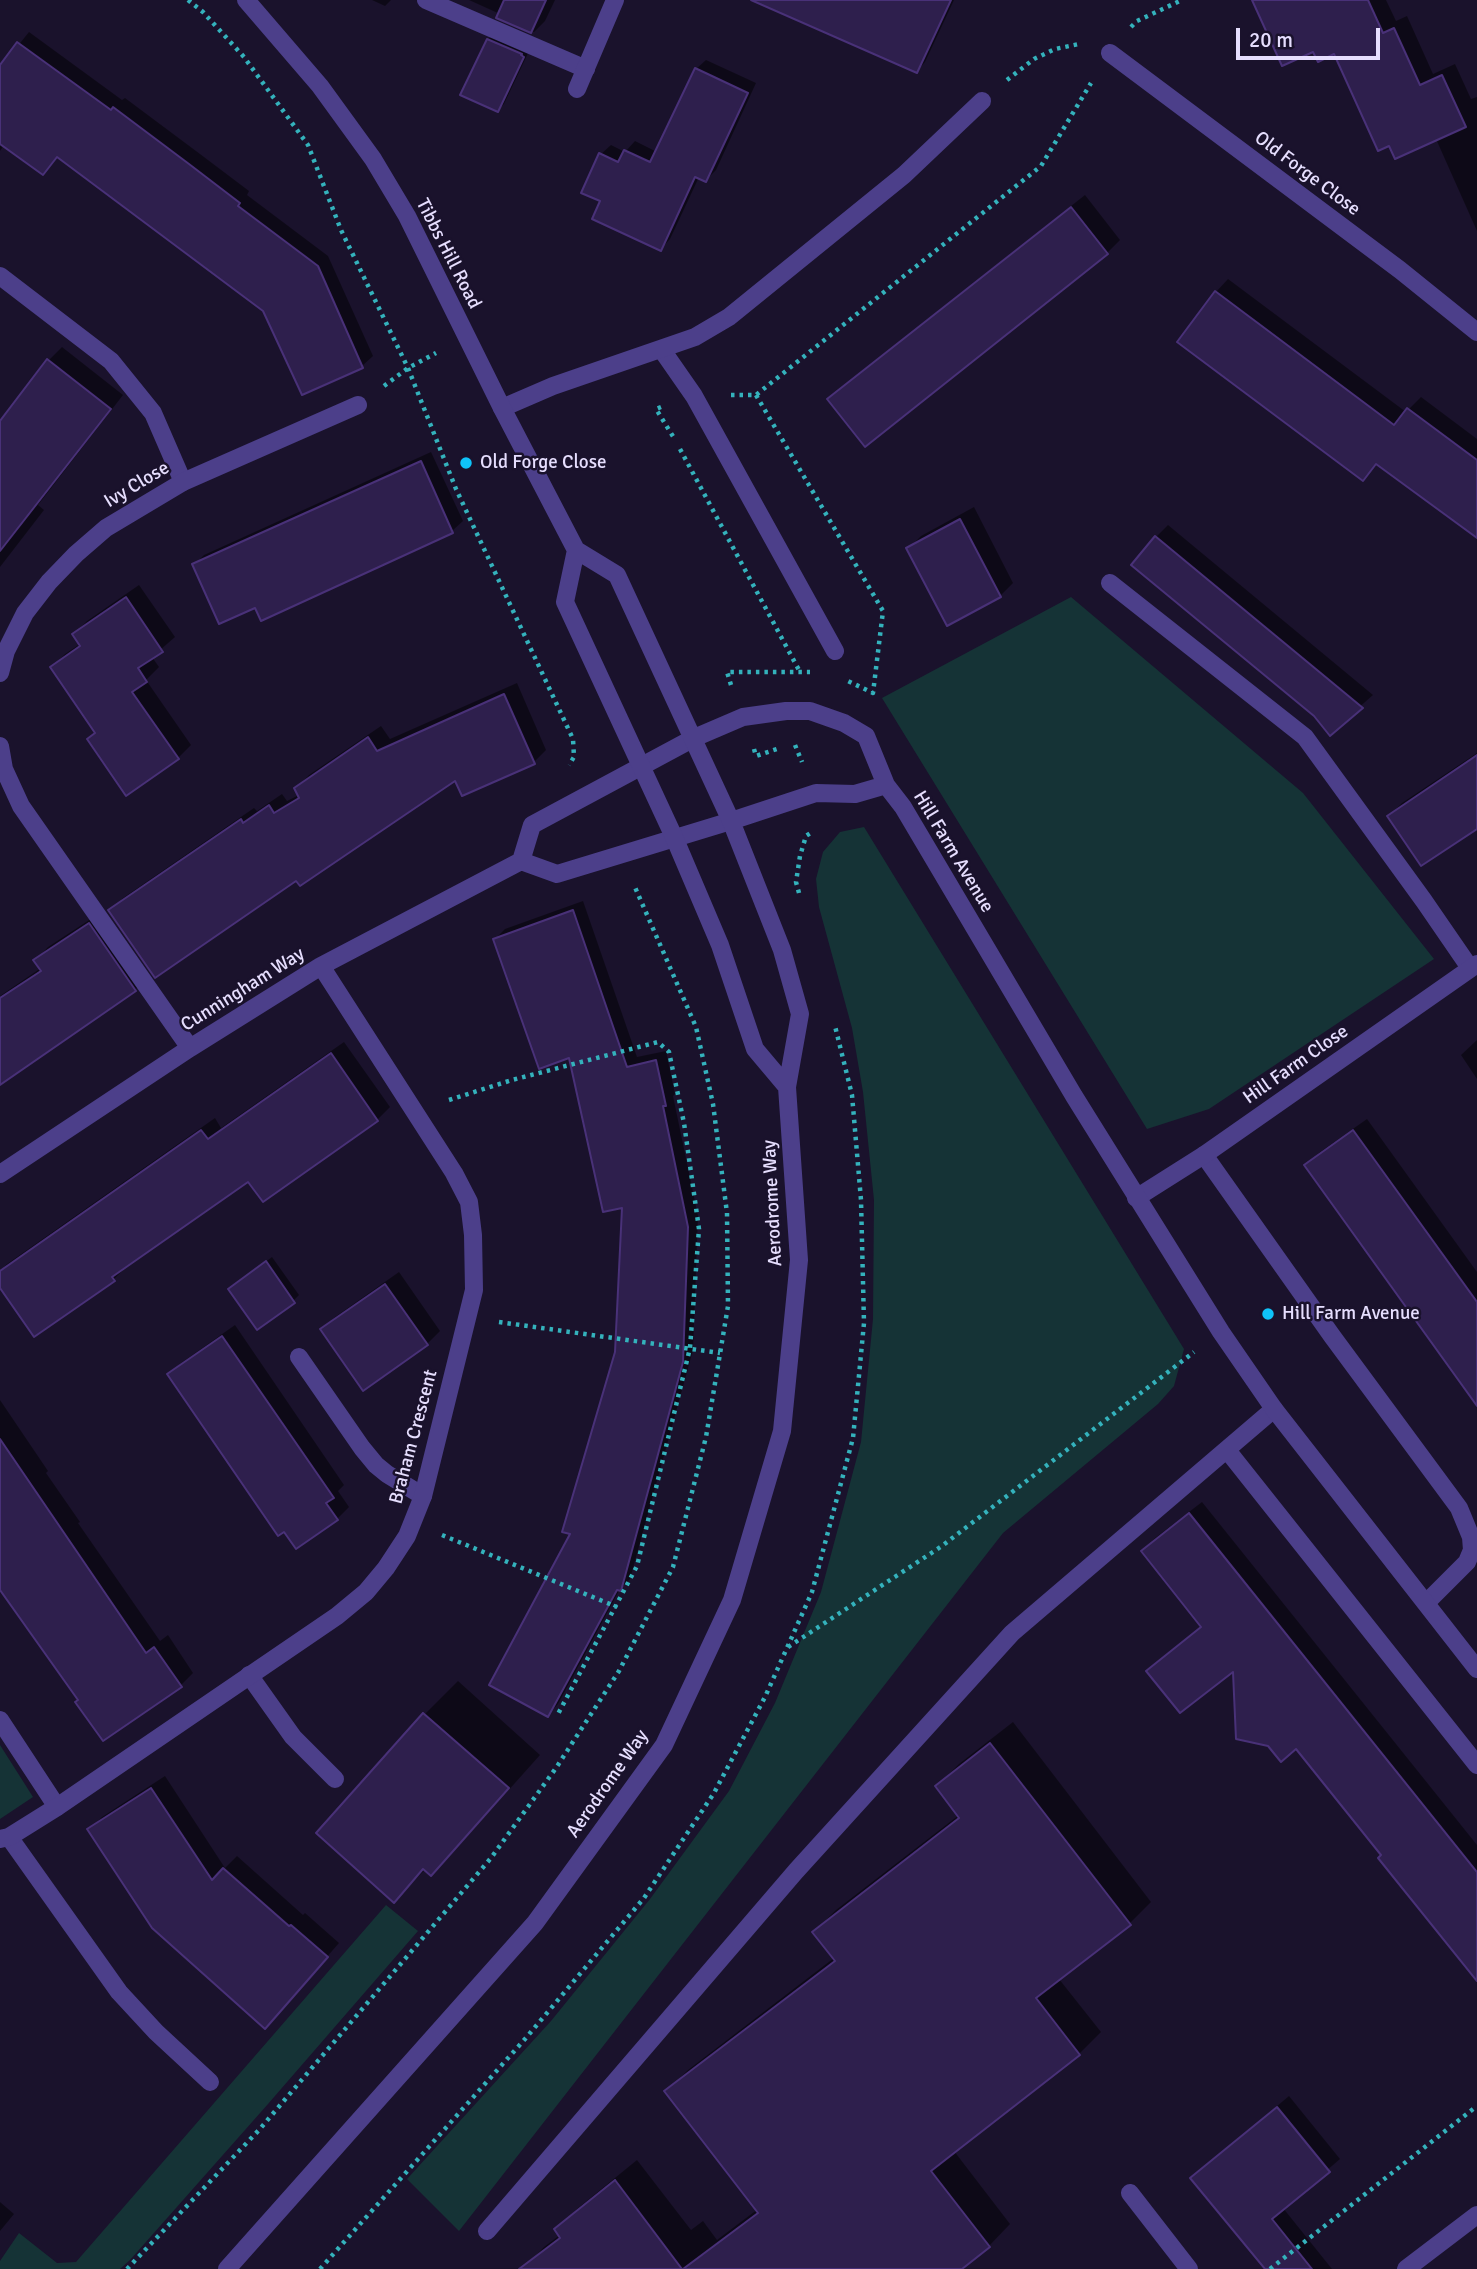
<!DOCTYPE html>
<html>
<head>
<meta charset="utf-8">
<style>
  body { margin:0 }
  #map { position:relative; width:1477px; height:2269px; overflow:hidden; background:#1a122c; font-family:Signika,sans-serif }
  canvas { display:block }
  .scale { position:absolute; left:1236px; top:28px; width:144px; height:32px; box-sizing:border-box; border:4px solid #e6defe; border-top:0; padding-left:9px; font-size:21px; line-height:24px; white-space:nowrap; color:#e6defe; -webkit-text-stroke:5px #1a122c; paint-order:stroke }
</style>
</head>
<body>
<div id="map">
<canvas width="1477" height="2269"></canvas>
<div class="scale">20 m</div>
</div>
<script>
const context = document.querySelector('canvas').getContext('2d');
context.lineJoin = 'round';
function fill(path, color) {
  context.fillStyle = color;
  context.fill(path, 'evenodd');
}
function poly(rows) {
  const path = new Path2D();
  for (const r of rows) {
    path.moveTo(r[0], r[1]);
    for (let i = 2; i < r.length; i += 2) path.lineTo(r[i], r[i + 1]);
  }
  return path;
}
function stroke(path, color, width, dash) {
  context.strokeStyle = color;
  context.lineWidth = width;
  context.lineCap = dash ? 'butt' : 'round';
  context.setLineDash(dash || []);
  context.stroke(path);
}
function write(font, color, halo, rows, align = 'center') {
  context.font = font + ' Signika,sans-serif';
  context.lineWidth = 5;
  context.setLineDash([]);
  context.textBaseline = 'middle';
  context.strokeStyle = halo;
  context.fillStyle = color;
  for (const [text, x, y, turn = 0] of rows) {
    context.save();
    context.translate(x, y);
    context.rotate((+turn || 0) * Math.PI / 180);
    context.textAlign = isNaN(turn) ? turn : align;
    if (halo) context.strokeText(text, 0, 0);
    context.fillText(text, 0, 0);
    context.restore();
  }
}
const green = poly([
  [1071,597,1303,793,1434,959,1209,1109,1147,1129,882,698],
  [864,827,1184,1349,1174,1386,1158,1404,1003,1533,459,2231,407,2179,551,2021,650,1899,729,1791,775,1703,821,1592,861,1442,873,1319,874,1200,863,1092,852,1028,819,907,816,879,823,852,840,832],
  [0,1745,33,1797,0,1819],
  [386,1905,418,1931,268,2104,130,2260,120,2269,0,2269,0,2261,19,2233,57,2263,76,2262]
]);
const shadow = poly([
  [372,0,391,0,385,6],
  [469,0,555,0,545,21,534,32,498,17,500,14],
  [757,0,954,0,925,62,917,71],
  [1254,0,1386,0,1396,21,1407,16,1433,74,1455,64,1471,99,1477,97,1477,231,1436,139,1335,52,1314,50],
  [29,32,122,100,125,98,200,154,249,191,247,195,328,256,373,356,362,366,302,393,265,310,58,156,43,173,4,145,0,151,0,68],
  [494,33,530,49,504,104,498,110,488,40],
  [706,60,756,83,716,170,706,180,699,177,670,239,661,249,602,200,601,154,611,145,625,152,635,141,657,152,696,69],
  [1085,195,1120,240,1107,253,830,399,843,386],
  [1228,279,1406,412,1421,397,1477,439,1477,537,1378,463,1363,479,1216,292],
  [62,347,123,395,38,505,44,510,0,567,0,423,49,360],
  [431,452,463,521,452,531,261,619,256,606,194,565,204,555],
  [974,507,1013,583,1000,596,947,623,908,549,921,536],
  [1168,525,1373,695,1330,733,1156,537],
  [139,585,175,637,152,657,159,667,146,680,191,745,178,758,127,793,97,732,52,667,65,654,80,644,74,634,87,621],
  [517,683,546,750,533,763,456,778,297,879,110,911,123,898,254,808,257,811,282,794,287,801,299,795,296,788,309,775,381,726,390,739],
  [1477,753,1477,827,1389,816,1402,803],
  [583,901,637,1057,666,1051,675,1094,673,1096,698,1216,693,1350,630,1579,620,1589,558,1704,548,1715,573,1533,617,1352,624,1206,570,1056,495,939,505,929],
  [103,911,148,977,135,990,0,1082,0,996,41,968,36,960,48,947],
  [1477,1040,1477,1079,1461,1055],
  [344,1042,390,1107,377,1120,249,1179,127,1266,114,1279,35,1334,0,1285,0,1271,7,1264,215,1118,221,1128],
  [1367,1119,1477,1272,1477,1403,1307,1165,1320,1152],
  [272,1257,299,1295,293,1301,230,1289],
  [399,1272,440,1331,427,1344,322,1330,335,1317],
  [235,1325,344,1485,338,1491,349,1507,337,1519,169,1374,181,1363],
  [0,1400,48,1471,46,1473,80,1522,78,1523,160,1641,168,1635,193,1673,180,1686,80,1700,0,1586],
  [1202,1502,1477,1845,1477,1979,1383,1855,1235,1669,1149,1671,1203,1625,1143,1551,1155,1538],
  [458,1681,540,1755,464,1840,431,1873,426,1869,394,1900,318,1833,425,1714],
  [1013,1722,1151,1902,1130,1923,1059,1979,1101,2032,1079,2054,954,2151,1010,2224,989,2246,959,2269,523,2269,544,2247,560,2235,556,2230,578,2208,637,2160,691,2230,703,2221,717,2240,758,2209,667,2091,688,2070,834,1958,814,1932,836,1910,959,1815,937,1786,959,1764],
  [165,1776,225,1868,237,1856,303,1915,305,1913,339,1943,278,2013,89,1830,102,1817],
  [1289,2096,1340,2159,1283,2208,1332,2269,1267,2269,1192,2178],
  [0,2202,14,2214,0,2231]
]);
const building = poly([
  [504,0,546,0,531,33,496,18,504,0],
  [751,0,951,0,917,73,751,0],
  [1252,0,1368,0,1383,33,1394,28,1420,85,1442,75,1466,127,1395,159,1389,146,1378,151,1334,54,1318,62,1313,52,1282,66,1252,0],
  [487,39,522,54,521,55,524,57,498,112,460,95,487,39],
  [17,42,111,110,113,107,189,164,240,203,238,206,318,266,363,368,302,395,263,311,57,157,43,175,0,144,0,65,17,42],
  [695,68,748,93,706,182,695,177,661,251,592,219,600,201,581,193,599,153,618,162,624,150,650,162,695,68],
  [1071,207,1108,254,865,447,827,399,1071,207],
  [1215,291,1394,425,1407,408,1477,460,1477,538,1376,464,1363,481,1177,342,1215,291],
  [47,359,111,409,0,551,0,421,47,359],
  [421,461,453,533,261,621,255,608,219,624,192,564,421,461],
  [960,519,1001,597,947,626,906,548,960,519],
  [1155,536,1363,708,1330,736,1314,716,1131,565,1155,536],
  [126,597,163,652,138,668,147,682,132,692,179,759,126,796,87,739,95,733,50,667,80,646,72,634,126,597],
  [504,694,535,764,462,796,455,781,300,886,296,881,155,978,108,910,241,819,243,823,269,805,274,813,299,798,294,788,368,737,377,751,504,694],
  [1477,755,1477,829,1421,866,1387,816,1477,755],
  [573,910,627,1067,656,1060,666,1106,663,1106,688,1227,683,1362,621,1591,617,1590,548,1717,489,1685,570,1534,562,1532,615,1352,622,1208,603,1212,569,1058,539,1069,493,939,573,910],
  [89,923,136,991,0,1085,0,998,41,971,33,960,89,923],
  [331,1053,378,1121,263,1202,248,1182,112,1277,115,1281,34,1337,0,1288,0,1271,201,1130,208,1139,331,1053],
  [1353,1130,1477,1302,1477,1406,1304,1165,1353,1130],
  [266,1261,295,1303,257,1330,228,1289,266,1261],
  [385,1284,428,1345,363,1391,320,1329,385,1284],
  [222,1336,334,1498,326,1503,338,1520,296,1549,284,1532,278,1536,167,1374,222,1336],
  [0,1439,146,1653,154,1647,182,1687,103,1741,75,1702,78,1700,0,1590,0,1439],
  [1189,1513,1477,1872,1477,1981,1378,1858,1381,1855,1296,1749,1281,1762,1268,1746,1236,1739,1233,1672,1180,1713,1146,1671,1201,1627,1141,1551,1189,1513],
  [423,1713,509,1788,431,1876,423,1869,394,1903,316,1833,423,1713],
  [990,1743,1131,1925,1036,1998,1080,2055,931,2171,990,2247,962,2269,683,2269,758,2213,664,2091,835,1961,812,1932,959,1818,935,1786,990,1743],
  [151,1788,212,1880,223,1868,289,1926,291,1925,328,1957,265,2029,152,1928,87,1829,151,1788],
  [1277,2107,1330,2172,1272,2219,1312,2269,1265,2269,1190,2178,1277,2107],
  [615,2180,682,2269,519,2269,560,2238,554,2229,615,2180]
]);
const path = poly([
  [188,0,203,12,244,57,308,145,341,230,408,368,456,489,573,739,574,757,569,765],
  [1131,27,1137,21,1182,0],
  [1007,80,1034,59,1055,49,1079,44],
  [384,386,408,368,436,353],
  [731,395,756,395,1041,166,1091,83],
  [756,395,883,611,873,693,848,681],
  [661,407,656,409,674,438],
  [680,449,800,672],
  [731,685,727,672,810,672],
  [795,745,802,762],
  [754,749,756,756,777,749],
  [799,893,796,882,800,856,806,836,812,832],
  [449,1100,512,1080,658,1042,669,1052,684,1123,699,1229,690,1348,637,1566,558,1714],
  [499,1322,720,1353],
  [442,1535,617,1607],
  [788,1647,942,1546,1194,1352],
  [127,2269,259,2130,491,1858,556,1768,619,1671,673,1567,706,1437,728,1306,727,1213,713,1104,696,1027,634,885],
  [320,2269,525,2039,644,1898,714,1793,765,1697,812,1592,853,1438,864,1323,861,1200,852,1095,835,1026],
  [1270,2269,1477,2106]
]);
const service = poly([
  [426,0,586,69],
  [0,276,111,361,153,413,183,482],
  [662,350,694,396,835,651],
  [1110,583,1305,737,1424,901,1470,968],
  [1204,1155,1332,1336,1459,1508,1471,1537,1472,1550,1467,1562,1427,1602],
  [299,1357,362,1448,376,1465,387,1474,423,1496],
  [1227,1450,1477,1765],
  [249,1675,293,1737,335,1779],
  [0,1720,57,1807],
  [9,1837,119,1992,156,2032,210,2082],
  [487,2231,796,1871,1012,1633,1274,1409]
]);
const minor = poly([
  [1110,53,1400,270,1477,332],
  [577,89,615,0],
  [502,408,553,386,695,337,729,317,904,175,982,101],
  [0,673,6,651,25,613,49,582,76,554,106,528,183,482,358,405],
  [0,746,4,769,21,806,190,1048],
  [521,861,557,874,731,821],
  [0,1174,190,1048,321,966,521,861,532,825,694,738],
  [1136,1198,1204,1155,1477,964],
  [0,1839,9,1837,57,1807,337,1616,366,1592,386,1568,407,1536,423,1496,474,1290,473,1235,469,1202,454,1173,321,966],
  [1130,2193,1189,2269],
  [1406,2269,1477,2215]
]);
const tertiary = poly([
  [576,550,565,602,674,837,720,945,755,1049,787,1087],
  [694,738,743,717,786,711,810,711,844,723,866,736,886,785,903,807,1074,1096,1221,1332,1274,1409,1477,1669],
  [731,821,816,793,855,794,886,785],
  [227,2269,535,1923,664,1745,732,1600,782,1431,799,1260,787,1087,800,1014,782,950,731,821,617,575,576,550,502,408,407,216,373,159,320,86,246,0]
]);
const markers = [
  [466,463,7,"#0fc3f9"],
  [1268,1314,7,"#0fc3f9"]
];
const streetNames = [
  ["Old Forge Close",1307,174,37],
  ["Tibbs Hill Road",448,254,63],
  ["Ivy Close",137,485,-31],
  ["Hill Farm Avenue",953,852,59],
  ["Cunningham Way",243,990,-32],
  ["Hill Farm Close",1296,1065,-35],
  ["Aerodrome Way",773,1203,-93],
  ["Braham Crescent",414,1437,-75],
  ["Aerodrome Way",608,1784,-55]
];
const poiNames = [
  ["Old Forge Close",480,463],
  ["Hill Farm Avenue",1282,1314]
];
fill(green, '#153336');
fill(shadow, '#0007');
fill(building, '#2e1f4d');
stroke(building, '#493178', 2);
stroke(path, '#34b2bc', 4.5, [3.5, 5]);
stroke(service, '#4c3f8a', 18);
stroke(minor, '#4c3f8a', 18);
stroke(tertiary, '#4c3f8a', 18);
for (const [x, y, r, color] of markers) {
  const dot = new Path2D();
  dot.arc(x, y, r, 0, 2 * Math.PI);
  context.fillStyle = color;
  context.fill(dot);
  stroke(dot, '#1a122c', 2.5);
}
write('19px', '#e6defe', '#1a122c', streetNames);
write('19px', '#e6defe', '#1a122c', poiNames, 'left');
</script>
</body>
</html>
